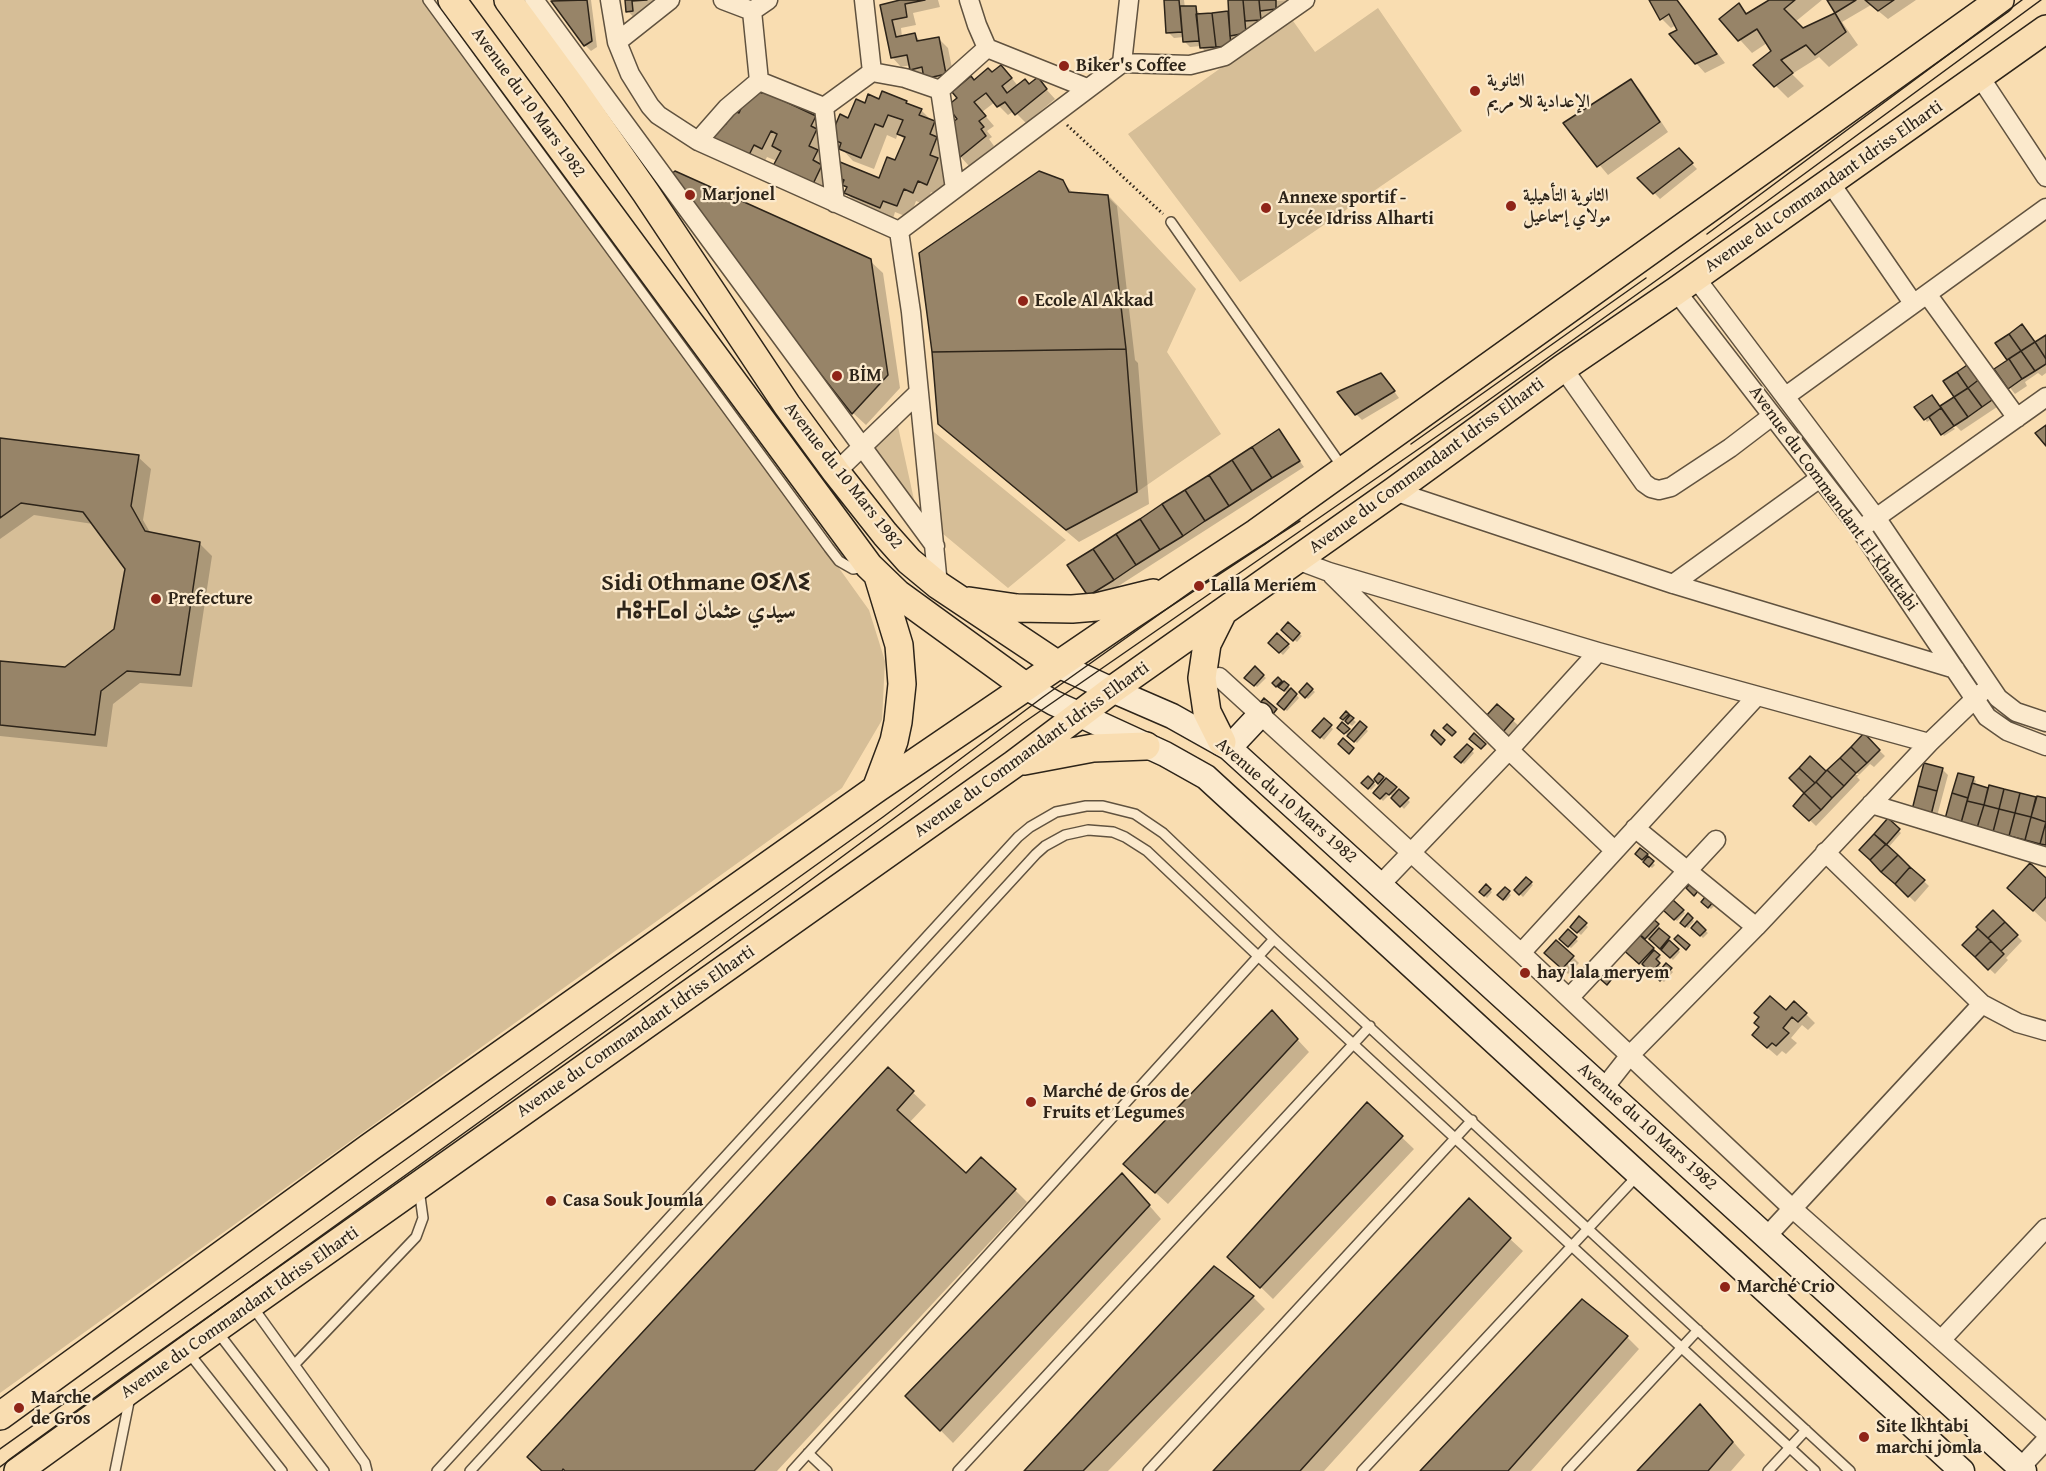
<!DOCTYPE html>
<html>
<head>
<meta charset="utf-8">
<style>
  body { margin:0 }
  canvas { display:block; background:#f9ddb1 }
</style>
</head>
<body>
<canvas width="2046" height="1471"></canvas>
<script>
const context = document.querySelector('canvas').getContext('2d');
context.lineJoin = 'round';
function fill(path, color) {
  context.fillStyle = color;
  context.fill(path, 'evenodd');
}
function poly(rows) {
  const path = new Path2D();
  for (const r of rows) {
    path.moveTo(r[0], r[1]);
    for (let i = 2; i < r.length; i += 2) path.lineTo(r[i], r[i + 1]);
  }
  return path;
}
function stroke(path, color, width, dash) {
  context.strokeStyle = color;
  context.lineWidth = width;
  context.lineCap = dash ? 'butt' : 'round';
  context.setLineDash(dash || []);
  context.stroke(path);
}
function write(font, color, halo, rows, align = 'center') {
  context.font = font + ' "Gentium Book Plus",Amiri,"Noto Sans Tifinagh",serif';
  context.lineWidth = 4.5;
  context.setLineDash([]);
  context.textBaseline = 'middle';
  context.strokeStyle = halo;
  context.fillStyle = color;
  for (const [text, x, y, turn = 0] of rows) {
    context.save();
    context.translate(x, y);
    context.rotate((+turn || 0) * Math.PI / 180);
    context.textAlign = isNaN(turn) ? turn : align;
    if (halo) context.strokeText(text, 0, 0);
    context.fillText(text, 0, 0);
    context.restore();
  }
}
const green = poly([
  [0,0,432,0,869,610,885,661,882,720,842,788,0,1393],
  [1378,8,1462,131,1240,282,1128,134,1291,18,1315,52],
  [1108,195,1196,289,1167,352,1221,434,1137,492],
  [897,422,918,518,871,453],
  [929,428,1066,540,1008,588,942,533]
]);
const shadow = poly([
  [552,0,591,0,597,47,591,51,585,45],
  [626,0,668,0,658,8,641,10,642,20,637,21,628,11],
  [902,0,938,0,940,7,913,13,916,25,901,28,902,37,914,34,921,42,938,38,948,48,955,83,921,78,911,69,911,65,901,67,892,57,882,6],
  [1165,0,1184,0,1185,8,1195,8,1201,15,1230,13,1229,2,1296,0,1296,4,1281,4,1281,14,1266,16,1266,26,1250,27,1251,39,1237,51,1207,54,1201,46,1190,47,1184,41,1184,37,1174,38,1168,32],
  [1650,0,1677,0,1725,63,1705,73,1696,63,1676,25,1671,28,1662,19],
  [1771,0,1822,0,1795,22,1803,30,1837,13,1829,0,1916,0,1888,19,1871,5,1842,22,1858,45,1829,67,1819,57,1792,74,1804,86,1788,98,1755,65,1773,52,1767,43,1752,53,1721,19,1739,5,1748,14],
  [992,74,1010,76,1018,86,1029,85,1037,79,1055,99,1026,123,1014,111,1008,115,995,102,982,112,994,126,987,131,992,137,989,139,994,146,969,166,951,146,959,140,959,119,974,81],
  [1631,80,1640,90,1668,132,1608,175,1565,124],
  [880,101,906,102,910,106,921,110,946,135,949,172,940,196,931,192,926,205,916,201,910,218,895,212,893,219,858,205,846,193,848,189,836,176,880,180,896,162,905,140,898,133,896,139,887,135,874,169,853,161,832,138,866,105],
  [740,115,815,117,828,129,826,196,777,161,767,157,760,171,727,126],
  [1679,150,1697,169,1660,199,1640,178],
  [668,178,870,261,883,273,900,388,866,425,853,413],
  [1062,181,1074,194,1108,197,1117,206,1135,360,1138,363,1149,504,1079,542,952,436,940,423,934,351],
  [2046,337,2046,373,2042,376,2038,373,2025,382,2027,386,2015,394,1996,370,2010,360,1997,343,2035,344],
  [1970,365,2000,405,1961,431,1949,419,1947,422,1955,429,1944,436,1932,419,1927,422,1925,419,1956,397],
  [1386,380,1399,398,1362,420,1356,414],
  [1279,431,1304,467,1095,601,1089,595],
  [0,439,138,457,151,469,143,520,151,534,200,544,212,556,192,687,140,683,113,704,107,747,0,736,0,663,65,668,116,630,126,569,93,524,34,515,0,539],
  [1288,624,1302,636,1297,642,1283,630],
  [1277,635,1290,647,1283,655,1270,643],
  [1255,668,1266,678,1257,687,1247,677],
  [1278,679,1288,686,1299,698,1287,711,1279,704,1288,694,1275,683],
  [1307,685,1315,692,1308,699,1301,692],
  [1497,706,1519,726,1509,736,1488,716],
  [1346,713,1356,722,1352,726,1342,717],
  [1324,720,1333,729,1324,740,1314,731],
  [1360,723,1368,731,1357,743,1339,728,1343,724,1351,733],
  [1864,736,1885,756,1874,767,1870,764,1859,775,1842,758],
  [1467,746,1474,753,1464,764,1457,757],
  [1810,758,1826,774,1840,760,1855,775,1859,775,1857,777,1860,780,1816,826,1795,806,1807,794],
  [1942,769,1948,775,1936,820,1919,816],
  [1380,775,1410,802,1404,809,1390,794,1383,801,1375,793,1382,785,1376,779],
  [1368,778,1376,785,1371,790,1363,783],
  [1973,778,1976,781,1974,786,1989,789,1990,786,2046,800,2046,849,1952,824],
  [1888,820,1901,833,1888,848,1929,886,1915,902,1861,850],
  [1640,850,1655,865,1652,868,1637,854],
  [1526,879,1533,885,1523,897,1516,890],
  [2046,880,2046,922,2022,900],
  [1486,886,1492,892,1487,898,1481,892],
  [1505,889,1511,895,1506,901,1499,895],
  [1673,902,1685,913,1677,921,1665,910],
  [1703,902,1717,903,1711,909],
  [1993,912,2022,941,2006,958,2008,960,1995,974,1964,945],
  [1688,915,1694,921,1688,928,1682,923],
  [1649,917,1660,927,1658,929,1680,952,1673,960,1650,938,1649,940,1638,930],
  [1579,918,1588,927,1581,935,1572,927],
  [1697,923,1708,933,1703,938,1693,928],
  [1568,931,1578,941,1571,948,1561,939],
  [1653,949,1661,958,1657,963,1663,969,1666,965,1673,972,1664,982,1657,976,1661,971,1659,969,1655,974,1627,952],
  [1546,953,1573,957,1579,963,1568,974],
  [1786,1012,1806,1014,1815,1023,1808,1030,1802,1025,1791,1038,1797,1043,1786,1054,1782,1051,1777,1056,1763,1044,1761,1018],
  [1284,1025,1309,1052,1168,1204,1137,1176],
  [888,1069,926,1105,909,1123,966,1175,1015,1190,1027,1202,777,1471,543,1471],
  [1367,1104,1414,1149,1273,1299,1242,1269],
  [1134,1188,1161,1219,953,1443,907,1396],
  [1469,1201,1523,1251,1324,1471,1215,1471],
  [1253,1297,1265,1309,1108,1471,1026,1471],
  [1627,1337,1639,1349,1531,1471,1422,1471],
  [1712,1418,1745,1455,1731,1471,1639,1471]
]);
const building = poly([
  [587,0,592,41,584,46,551,1,587,0],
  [625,0,647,0,632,1,633,11,626,12,625,0],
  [900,0,925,0,905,4,907,17,892,20,896,37,915,33,917,41,939,37,946,74,924,79,922,67,910,70,907,55,891,58,880,5,900,0],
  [1164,0,1179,0,1182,32,1166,33,1164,0],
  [1228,0,1243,0,1246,33,1230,36,1228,0],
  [1243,0,1259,0,1261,20,1245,21,1243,0],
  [1259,0,1276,0,1276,9,1260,11,1259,0],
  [1649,0,1677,0,1717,54,1695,64,1669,34,1677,30,1669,14,1660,20,1649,0],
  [1769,0,1795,0,1784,9,1803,28,1835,13,1846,32,1815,55,1806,45,1781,60,1793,73,1774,87,1753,65,1771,51,1757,29,1738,41,1719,19,1739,3,1746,14,1769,0],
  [1827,0,1856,0,1835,13,1827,0],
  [1865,0,1894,0,1878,11,1865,0],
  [1180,6,1196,6,1199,41,1183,42,1180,6],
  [1228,11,1231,46,1216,47,1212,13,1228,11],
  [1212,13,1216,47,1200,48,1196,14,1212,13],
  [1001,65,1012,78,1002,86,1007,93,1025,79,1029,84,1038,77,1047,89,1015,115,1005,102,997,107,986,93,974,102,986,116,979,121,984,127,981,129,986,136,959,158,949,146,957,140,946,127,957,119,947,106,957,98,952,92,971,76,974,80,988,68,992,72,1001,65],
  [1631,79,1660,122,1597,167,1563,123,1631,79],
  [755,90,762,93,763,91,816,116,811,126,817,129,809,146,818,150,813,160,822,165,813,184,773,166,781,151,772,146,777,134,771,131,762,149,754,145,747,159,707,141,717,120,726,124,733,110,739,113,748,92,755,90],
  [882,91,907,101,906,103,922,109,919,115,935,121,930,134,937,137,930,155,938,158,927,185,918,181,913,193,904,189,897,206,883,201,880,208,844,193,847,187,842,185,844,180,834,176,840,162,879,178,887,157,895,160,905,137,897,134,903,120,888,115,883,127,875,124,861,158,839,149,841,143,830,138,840,114,848,118,856,99,865,103,868,94,879,99,882,91],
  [1679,148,1693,163,1653,194,1637,178,1679,148],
  [675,171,871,259,888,375,852,414,666,178,675,171],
  [1039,171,1063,180,1069,192,1108,195,1126,349,932,352,919,253,1039,171],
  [2022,324,2035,342,2021,351,2009,334,2022,324],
  [2009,334,2021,351,2007,360,1995,343,2009,334],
  [2046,335,2046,359,2035,342,2046,335],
  [2035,342,2046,359,2046,364,2035,371,2021,351,2035,342],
  [1126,349,1137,492,1066,530,938,424,932,352,1126,349],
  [2021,351,2035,371,2022,379,2009,359,2021,351],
  [2009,359,2022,379,2008,389,1994,369,2009,359],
  [1970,363,1981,378,1968,388,1957,372,1970,363],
  [1957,372,1968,388,1954,397,1943,381,1957,372],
  [1381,373,1395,391,1355,415,1337,392,1381,373],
  [1981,378,1995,398,1982,407,1968,388,1981,378],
  [1968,388,1982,407,1968,417,1954,397,1968,388],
  [1932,395,1941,408,1924,420,1914,407,1932,395],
  [1954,397,1968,417,1954,426,1940,406,1954,397],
  [1941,408,1954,426,1941,435,1929,417,1941,408],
  [2046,425,2046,446,2035,433,2046,425],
  [1279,429,1300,461,1272,478,1252,447,1279,429],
  [0,438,139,455,131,506,145,531,200,542,180,675,127,671,101,691,95,735,0,725,0,661,65,667,114,629,125,569,83,512,21,503,0,518,0,438],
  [1252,447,1272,478,1252,491,1232,460,1252,447],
  [1232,460,1252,491,1229,506,1209,475,1232,460],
  [1209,475,1229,506,1205,521,1185,490,1209,475],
  [1185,490,1205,521,1183,536,1162,504,1185,490],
  [1162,504,1183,536,1160,550,1140,519,1162,504],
  [1140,519,1160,550,1136,565,1116,534,1140,519],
  [1116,534,1136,565,1114,580,1093,549,1116,534],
  [1093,549,1114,580,1088,596,1067,565,1093,549],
  [1288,622,1300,633,1293,641,1281,630,1288,622],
  [1277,633,1289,644,1279,653,1268,643,1277,633],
  [1255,666,1264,675,1254,686,1244,678,1255,666],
  [1278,677,1282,681,1276,687,1272,683,1278,677],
  [1284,681,1289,685,1284,691,1278,687,1284,681],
  [1307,683,1313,689,1305,698,1299,692,1307,683],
  [1291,688,1297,694,1284,710,1277,704,1291,688],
  [1264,698,1277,709,1273,714,1260,703,1264,698],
  [1497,704,1514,719,1503,732,1486,716,1497,704],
  [1346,711,1349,714,1343,720,1340,718,1346,711],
  [1350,715,1354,718,1348,724,1345,721,1350,715],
  [1324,718,1332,725,1320,738,1312,731,1324,718],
  [1360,721,1367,727,1354,742,1347,736,1360,721],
  [1342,722,1350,729,1344,734,1337,728,1342,722],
  [1447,724,1456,732,1452,736,1443,728,1447,724],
  [1434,730,1445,740,1441,745,1431,735,1434,730],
  [1474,733,1486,744,1481,749,1469,739,1474,733],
  [1864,733,1880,750,1867,763,1851,747,1864,733],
  [1343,738,1354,748,1349,754,1338,744,1343,738],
  [1467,744,1473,749,1461,763,1454,757,1467,744],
  [1851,747,1867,763,1856,773,1840,758,1851,747],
  [1810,756,1826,771,1815,783,1799,768,1810,756],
  [1840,758,1856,773,1844,786,1827,770,1840,758],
  [1924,763,1943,768,1937,791,1918,786,1924,763],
  [1799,768,1815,783,1804,793,1789,778,1799,768],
  [1827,770,1844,786,1832,798,1816,782,1827,770],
  [1379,773,1384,777,1378,784,1374,779,1379,773],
  [1958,773,1974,777,1968,798,1952,793,1958,773],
  [1368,776,1374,782,1368,789,1361,783,1368,776],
  [1386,778,1397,787,1389,795,1386,793,1380,799,1373,793,1386,778],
  [1816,782,1832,798,1821,810,1804,793,1816,782],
  [1972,783,1988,788,1984,805,1967,801,1972,783],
  [1989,785,2004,789,1999,809,1984,805,1989,785],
  [1918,786,1937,791,1931,815,1912,810,1918,786],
  [1399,789,1409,798,1400,807,1391,798,1399,789],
  [2004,789,2020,793,2015,813,1999,809,2004,789],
  [1804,793,1821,810,1809,821,1793,806,1804,793],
  [1952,793,1968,798,1961,823,1945,819,1952,793],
  [2020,793,2036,797,2031,817,2015,813,2020,793],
  [2037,796,2046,798,2046,822,2031,817,2037,796],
  [1967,801,1984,805,1977,828,1961,823,1967,801],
  [1984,805,1999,809,1993,832,1977,828,1984,805],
  [1999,809,2015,813,2009,836,1993,832,1999,809],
  [2015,813,2031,817,2025,840,2009,836,2015,813],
  [2031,817,2046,822,2040,844,2025,840,2031,817],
  [1888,818,1900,829,1886,845,1874,834,1888,818],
  [2046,822,2046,845,2040,844,2046,822],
  [1874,834,1886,844,1870,860,1859,850,1874,834],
  [1886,844,1898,855,1881,872,1870,860,1886,844],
  [1640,848,1648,854,1642,860,1635,854,1640,848],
  [1898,855,1910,867,1895,884,1881,872,1898,855],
  [1648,856,1654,861,1649,867,1643,862,1648,856],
  [2030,863,2046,878,2046,897,2033,911,2007,888,2030,863],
  [1910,867,1925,880,1908,897,1895,884,1910,867],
  [1526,877,1532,882,1519,895,1514,890,1526,877],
  [1486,884,1491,889,1484,896,1479,892,1486,884],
  [1690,884,1698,891,1694,896,1686,888,1690,884],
  [1505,887,1510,891,1503,900,1497,895,1505,887],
  [1710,891,1713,902,1708,908,1701,902,1710,891],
  [1673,900,1684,910,1674,920,1663,910,1673,900],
  [1993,910,2005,922,1988,938,1976,927,1993,910],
  [1688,913,1693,918,1685,927,1680,923,1688,913],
  [1649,915,1659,924,1645,939,1635,930,1649,915],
  [1579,916,1587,923,1577,933,1570,927,1579,916],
  [1697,921,1706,930,1700,936,1691,928,1697,921],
  [2005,922,2018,935,2001,951,1988,938,2005,922],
  [1659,928,1670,937,1660,949,1649,939,1659,928],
  [1568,929,1577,937,1568,947,1559,939,1568,929],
  [1978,929,1991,941,1975,957,1962,945,1978,929],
  [1634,930,1654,948,1639,964,1619,946,1634,930],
  [1678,935,1690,945,1686,950,1674,939,1678,935],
  [1556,940,1574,956,1562,969,1544,953,1556,940],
  [1669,940,1679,949,1670,958,1661,950,1669,940],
  [1991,941,2004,954,1988,970,1975,957,1991,941],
  [1654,950,1660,955,1656,959,1660,963,1651,973,1642,964,1654,950],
  [1666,963,1672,968,1660,981,1655,976,1666,963],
  [1604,973,1611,980,1607,985,1599,978,1604,973],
  [1770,996,1786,1010,1794,1001,1807,1013,1798,1022,1792,1017,1783,1028,1789,1033,1776,1046,1772,1043,1767,1048,1752,1035,1759,1027,1754,1023,1759,1017,1754,1013,1770,996],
  [1272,1010,1298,1039,1155,1193,1123,1164,1272,1010],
  [888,1067,914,1091,897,1110,966,1173,981,1157,1016,1189,754,1471,565,1471,563,1469,562,1471,542,1471,527,1457,888,1067],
  [1367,1102,1403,1136,1260,1288,1227,1257,1367,1102],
  [1122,1173,1150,1205,940,1431,905,1396,1122,1173],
  [1469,1198,1511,1238,1300,1471,1213,1471,1469,1198],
  [1214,1266,1254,1296,1083,1471,1024,1471,1214,1266],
  [1582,1299,1628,1336,1508,1471,1420,1471,1582,1299],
  [1700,1404,1733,1442,1708,1471,1637,1471,1700,1404]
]);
const path = poly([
  [1067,125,1163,214]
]);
const service = poly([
  [428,0,829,548,839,561,853,569,865,567],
  [1171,222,1343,468],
  [252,1306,365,1463,367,1471],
  [216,1330,324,1471],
  [188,1352,282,1471],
  [295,1364,416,1237,423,1218,419,1189],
  [808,1453,827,1471],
  [115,1471,130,1397],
  [437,1471,1018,837,1030,827,1056,812,1086,806,1103,806,1135,814,1163,833,1274,939,1850,1471],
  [470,1471,1036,854,1045,846,1065,835,1088,830,1113,832,1125,837,1147,851,1258,956,1815,1471],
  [792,1471,1274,939],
  [958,1471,1370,1026],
  [1148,1471,1472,1120],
  [1362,1471,1638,1175],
  [1567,1471,1698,1330],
  [1768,1471,1806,1430]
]);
const minor = poly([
  [534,0,935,546],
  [610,0,617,42,630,74,650,106,658,115,698,141,899,231],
  [723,0,752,11],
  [864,0,872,72],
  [969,0,977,25,987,48,1087,88],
  [752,11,759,81],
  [752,11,768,0],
  [617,42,670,0],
  [1122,63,1129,0],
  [1980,77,2046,177],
  [759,81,824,107],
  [940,90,987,48],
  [698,141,727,108,759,81],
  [1829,181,1913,303],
  [835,203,824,107,872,72,905,78,940,90,955,189],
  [899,231,1122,63,1190,65,1225,56,1305,0],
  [899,231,911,312,938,585],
  [1695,277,1877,519,1998,698,2016,712,2046,722],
  [1676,291,1860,529,1987,717,2007,731,2046,746],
  [1927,294,2017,418],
  [1563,368,1644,483,1651,488,1659,490,1671,487,1730,448,1772,416],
  [1786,396,2046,208],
  [836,472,919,392],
  [1394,491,1673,584,1955,669],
  [1866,525,2046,397],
  [1297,560,1329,572,1598,652,1929,743],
  [1332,575,1509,750,1614,850],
  [1673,584,1820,478],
  [1219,677,1521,953,1793,1209,2046,1433],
  [1871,804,2046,857],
  [1635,828,1756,927],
  [1825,852,1982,1004,2018,1023,2046,1031],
  [1381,884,1509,750,1598,652],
  [1521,953,1756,697],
  [1569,998,1716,840],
  [1604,1088,1630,1055,1756,927,1929,743,1981,693],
  [1767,1236,1982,1004],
  [1941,1340,2046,1228],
  [2020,1468,2046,1440]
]);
const secondary = poly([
  [1058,665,1112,690,1172,716,1229,748,2024,1471],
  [1026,687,1054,703,1165,754,1206,777,1962,1471],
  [1229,748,1260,715]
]);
const primary = poly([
  [452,0,869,566,898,594,1026,687],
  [508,0,574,90,646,193,787,405,836,472,885,534,909,561,938,585,1058,665],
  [969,601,1017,608,1072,609,1096,607,1153,593],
  [1222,614,1207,644,1202,678,1207,712,1222,742],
  [1024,761,1093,748,1146,746],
  [876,789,894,741,898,722,902,684,899,645,878,576],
  [0,1416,370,1147,876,789,1130,616,1256,533,2000,0],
  [18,1471,131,1389,1014,764,1112,690,1394,491,1563,368,1676,291,2046,29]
]);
const tram = poly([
  [1707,234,2022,0],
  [1411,444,1646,278],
  [0,1449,228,1287,883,817,1043,697,1199,586,1300,521],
  [0,1467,617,1023,1023,723,1472,412,1762,205,2041,0]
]);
const markers = [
  [1064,66,6,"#8f2418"],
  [1475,91,6,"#8f2418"],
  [690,195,6,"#8f2418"],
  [1511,206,6,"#8f2418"],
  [1266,208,6,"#8f2418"],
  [1023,301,6,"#8f2418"],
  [837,376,6,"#8f2418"],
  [1199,586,6,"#8f2418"],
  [156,599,6,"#8f2418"],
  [1525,973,6,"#8f2418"],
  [1031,1102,6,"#8f2418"],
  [551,1201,6,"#8f2418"],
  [1725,1287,6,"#8f2418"],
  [19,1408,6,"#8f2418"],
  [1864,1437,6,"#8f2418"]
];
const poiNames = [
  ["Biker's Coffee",1076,66],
  ["الثانوية",1487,81],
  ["الإعدادية للا مريم",1487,102],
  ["Marjonel",702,195],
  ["الثانوية التأهيلية",1523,196],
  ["مولاي إسماعيل",1523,217],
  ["Annexe sportif -",1278,198],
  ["Lycée Idriss Alharti",1278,219],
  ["Ecole Al Akkad",1035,301],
  ["BİM",849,376],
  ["Lalla Meriem",1211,586],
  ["Prefecture",168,599],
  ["hay lala meryem",1537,973],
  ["Marché de Gros de",1043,1092],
  ["Fruits et Legumes",1043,1113],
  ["Casa Souk Joumla",563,1201],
  ["Marché Crio",1737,1287],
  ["Marche",31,1398],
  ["de Gros",31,1419],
  ["Site lkhtabi",1876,1427],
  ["marchi jomla",1876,1448]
];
const streetNames = [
  ["Avenue du 10 Mars 1982",528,103,54],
  ["Avenue du Commandant Idriss Elharti",1824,187,-35],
  ["Avenue du Commandant Idriss Elharti",1427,466,-36],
  ["Avenue du 10 Mars 1982",843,476,52],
  ["Avenue du Commandant El-Khattabi",1833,499,54],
  ["Avenue du Commandant Idriss Elharti",1032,750,-36],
  ["Avenue du 10 Mars 1982",1286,801,41],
  ["Avenue du Commandant Idriss Elharti",636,1032,-35],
  ["Avenue du 10 Mars 1982",1647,1127,42],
  ["Avenue du Commandant Idriss Elharti",240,1313,-35]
];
const districtNames = [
  ["Sidi Othmane ⵙⵉⴷⵉ",706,584],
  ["ⵄⵓⵜⵎⴰⵏ سيدي عثمان",706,612]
];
fill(green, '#d6be97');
fill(shadow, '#0003');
fill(building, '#978468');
stroke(building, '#2d2419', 1.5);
stroke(service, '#60523f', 12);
stroke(minor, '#60523f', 21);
stroke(secondary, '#2d2419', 27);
stroke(primary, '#2d2419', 30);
stroke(path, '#2d2419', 3, [1.5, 3]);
stroke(service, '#fbe9cc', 9);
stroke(minor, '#fbe9cc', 18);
stroke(secondary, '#fbe9cc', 24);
stroke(primary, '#f9ddb1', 27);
stroke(tram, '#2d2419', 1.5);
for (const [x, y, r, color] of markers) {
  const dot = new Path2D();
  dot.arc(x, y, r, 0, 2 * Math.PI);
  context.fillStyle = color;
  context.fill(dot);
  stroke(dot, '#fbe9cc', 2);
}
write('bold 18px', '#2d2419', '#fbe9cc', poiNames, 'left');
write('18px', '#2d2419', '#fbe9cc', streetNames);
write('bold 24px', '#2d2419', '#fbe9cc', districtNames);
</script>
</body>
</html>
